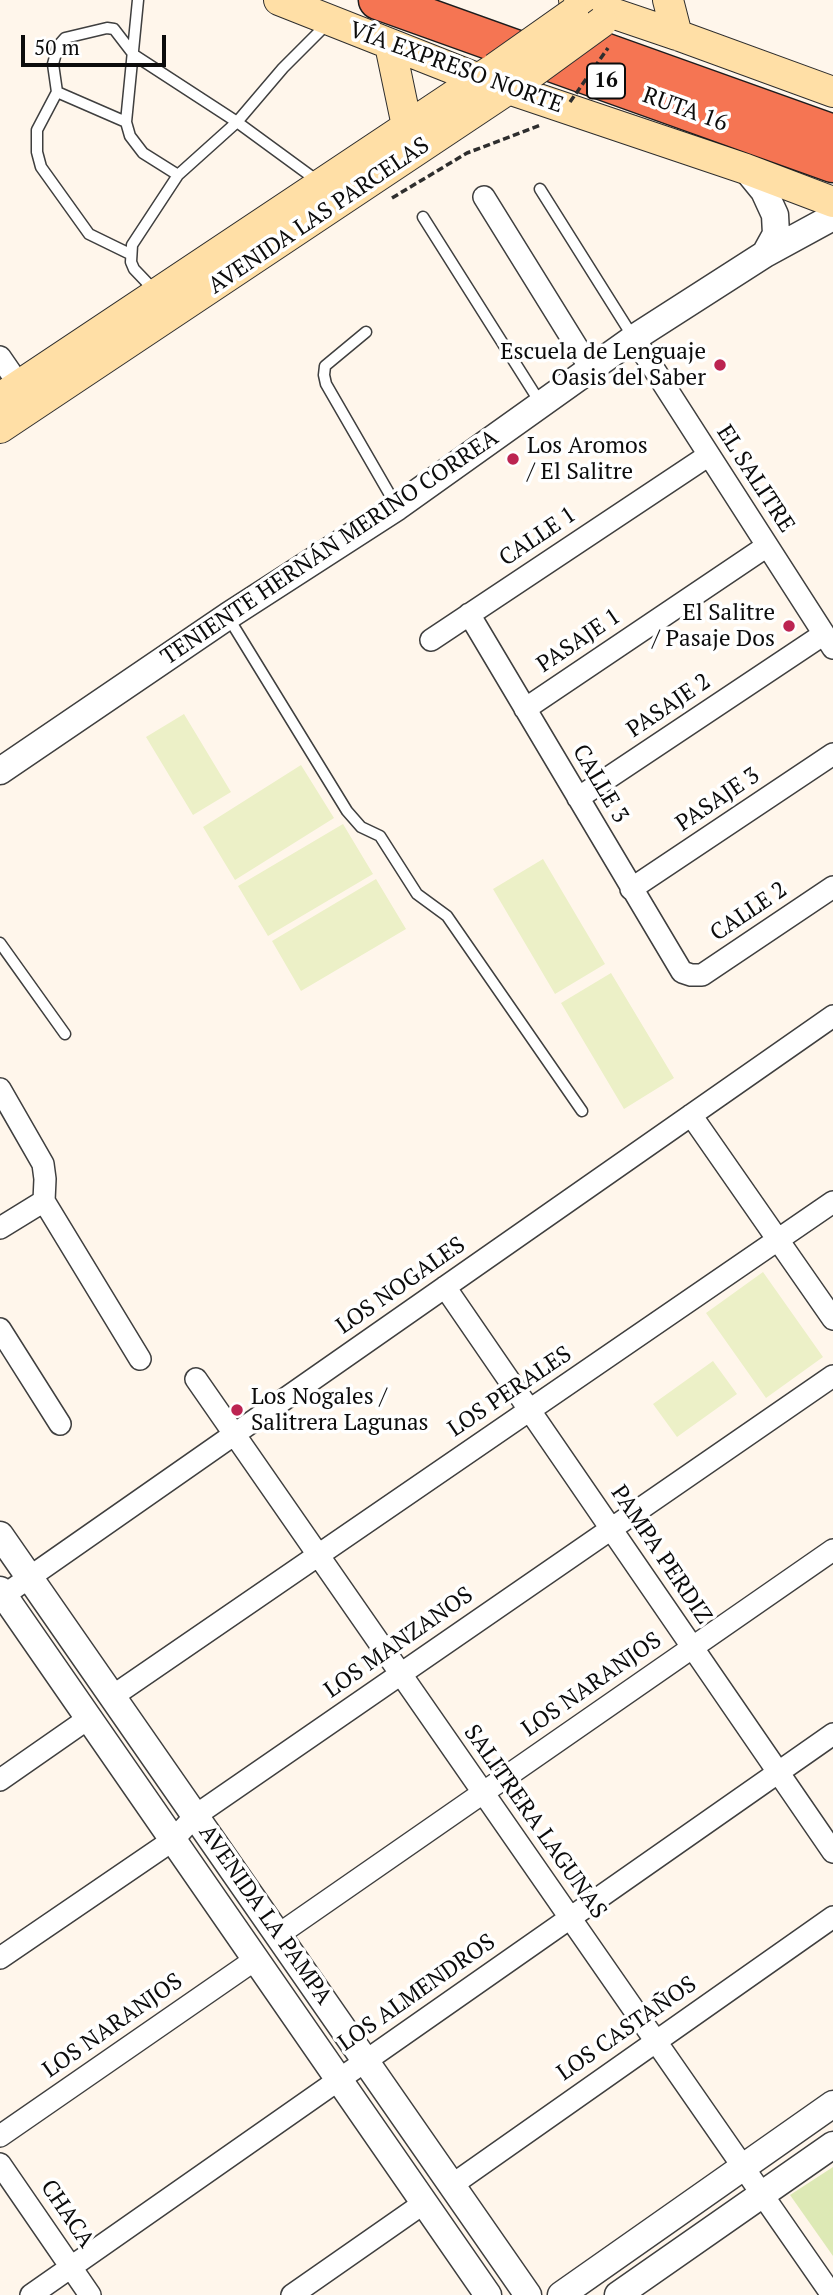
<!DOCTYPE html>
<html>
<head>
<meta charset="utf-8">
<style>
  body { margin:0 }
  #map { position:relative; width:833px; height:2295px; overflow:hidden; background:#fff6eb; font-family:"PT Serif",serif }
  canvas { display:block }
  .scale { position:absolute; left:21px; top:35px; width:145px; height:32px; box-sizing:border-box; border:4px solid #0c0c0c; border-top:0; padding-left:9px; font-size:21px; line-height:24px; white-space:nowrap; color:#0c0c0c; -webkit-text-stroke:5px #fff; paint-order:stroke }
</style>
</head>
<body>
<div id="map">
<canvas width="833" height="2295"></canvas>
<div class="scale">50 m</div>
</div>
<script>
const context = document.querySelector('canvas').getContext('2d');
context.lineJoin = 'round';
function fill(path, color) {
  context.fillStyle = color;
  context.fill(path, 'evenodd');
}
function poly(rows) {
  const path = new Path2D();
  for (const r of rows) {
    path.moveTo(r[0], r[1]);
    for (let i = 2; i < r.length; i += 2) path.lineTo(r[i], r[i + 1]);
  }
  return path;
}
function stroke(path, color, width, dash) {
  context.strokeStyle = color;
  context.lineWidth = width;
  context.lineCap = dash ? 'butt' : 'round';
  context.setLineDash(dash || []);
  context.stroke(path);
}
function write(font, color, halo, rows, align = 'center') {
  context.font = font + ' "PT Serif",serif';
  context.lineWidth = 7;
  context.setLineDash([]);
  context.textBaseline = 'middle';
  context.strokeStyle = halo;
  context.fillStyle = color;
  for (const [text, x, y, turn = 0] of rows) {
    context.save();
    context.translate(x, y);
    context.rotate((+turn || 0) * Math.PI / 180);
    context.textAlign = isNaN(turn) ? turn : align;
    if (halo) context.strokeText(text, 0, 0);
    context.fillText(text, 0, 0);
    context.restore();
  }
}
const green = poly([
  [833,2167,833,2256,790,2195]
]);
const pitch = poly([
  [184,714,231,792,193,815,146,737],
  [301,765,334,818,235,880,203,827],
  [343,824,373,874,268,936,238,886],
  [543,859,605,964,555,994,493,889],
  [376,879,406,929,301,991,272,941],
  [611,973,674,1078,624,1109,561,1003],
  [763,1272,823,1357,766,1398,706,1313],
  [713,1361,737,1394,677,1437,653,1404]
]);
const path = poly([
  [392,198,467,153,541,125]
]);
const service = poly([
  [138,0,126,122,130,136,143,153,178,175],
  [57,92,53,64,58,46,65,38,107,28,114,29,134,55,237,122,319,182],
  [126,122,57,92,37,130,37,152,41,167,89,234,130,254],
  [540,189,633,337],
  [423,217,541,404],
  [155,291,134,269,131,262,132,245,178,175,237,122,283,68,327,24],
  [366,332,325,366,324,375,326,384,397,507],
  [228,617,347,811,361,827,380,836,417,894,447,916,582,1111],
  [0,943,65,1034]
]);
const minor = poly([
  [484,197,590,368],
  [634,338,833,648],
  [0,357,20,386],
  [469,614,682,972,691,975,702,975,833,887],
  [431,640,709,455],
  [525,709,767,546],
  [578,798,824,634],
  [631,889,833,754],
  [0,1089,43,1164,45,1179,44,1201,140,1359],
  [691,1115,833,1319],
  [0,1228,44,1201],
  [445,1287,833,1852],
  [0,1329,60,1424],
  [196,1379,832,2295],
  [0,1598,833,1016],
  [113,1696,833,1202],
  [0,1780,89,1718],
  [278,1935,833,1550],
  [0,1958,173,1840,196,1815,205,1809,833,1376],
  [0,2136,256,1959],
  [0,2164,90,2295],
  [452,2185,833,1917],
  [31,2295,833,1734],
  [292,2295,424,2203]
]);
const tertiary = poly([
  [746,169,764,191,775,215,776,234,765,254],
  [0,771,228,616,397,507,634,338,765,254,833,217],
  [0,1535,528,2295],
  [0,1590,488,2295],
  [561,2295,833,2104],
  [618,2295,833,2145]
]);
const secondary = poly([
  [279,0,479,79,746,169,833,202],
  [574,0,677,35,833,92],
  [668,0,677,35],
  [390,45,407,126],
  [0,398,495,68],
  [0,428,525,78]
]);
const motorway = poly([
  [378,0,833,163],
  [598,50,833,134]
]);
const pathBridge = poly([
  [570,102,608,48]
]);
const secondaryBridge = poly([
  [495,68,573,13],
  [525,78,602,22]
]);
const markers = [
  [720,365,7,"#bc2451"],
  [513,459,7,"#bc2451"],
  [789,626,7,"#bc2451"],
  [237,1410,7,"#bc2451"]
];
const shields = [
  [606,81,38]
];
const shieldNames = [
  ["16",606,81]
];
const streetNames = [
  ["VÍA EXPRESO NORTE",456,68,20],
  ["RUTA 16",685,110,20],
  ["AVENIDA LAS PARCELAS",319,216,-34],
  ["EL SALITRE",755,479,57],
  ["CALLE 1",538,537,-34],
  ["TENIENTE HERNÁN MERINO CORREA",330,548,-34],
  ["PASAJE 1",579,641,-34],
  ["PASAJE 2",669,706,-34],
  ["CALLE 3",600,784,59],
  ["PASAJE 3",718,800,-34],
  ["CALLE 2",749,912,-34],
  ["LOS NOGALES",401,1286,-35],
  ["LOS PERALES",510,1392,-34],
  ["PAMPA PERDIZ",661,1555,56],
  ["LOS MANZANOS",399,1643,-35],
  ["LOS NARANJOS",592,1685,-35],
  ["SALITRERA LAGUNAS",535,1822,55],
  ["AVENIDA LA PAMPA",265,1915,55],
  ["LOS ALMENDROS",417,1993,-35],
  ["LOS NARANJOS",113,2026,-35],
  ["LOS CASTAÑOS",627,2029,-35],
  ["CHACA",67,2214,56]
];
const poiNames = [
  ["Escuela de Lenguaje",706,352],
  ["Oasis del Saber",706,378],
  ["Los Aromos",527,446,"left"],
  ["/ El Salitre",527,472,"left"],
  ["El Salitre",775,613],
  ["/ Pasaje Dos",775,639],
  ["Los Nogales /",251,1397,"left"],
  ["Salitrera Lagunas",251,1423,"left"]
];
fill(green, '#dde9b5');
fill(pitch, '#ecf0c7');
stroke(service, '#3f3f3f', 13);
stroke(minor, '#3f3f3f', 24);
stroke(tertiary, '#3f3f3f', 29);
stroke(secondary, '#2e2e2e', 32);
stroke(motorway, '#1d1d1d', 41);
stroke(path, '#2e2e2e', 3.5, [7, 3.5]);
stroke(service, '#fff', 10);
stroke(minor, '#fff', 21);
stroke(tertiary, '#fff', 26);
stroke(secondary, '#ffdfa6', 30);
stroke(motorway, '#f57553', 38);
stroke(secondaryBridge, '#2e2e2e', 32, []);
stroke(pathBridge, '#2e2e2e', 3.5, [7, 3.5]);
stroke(secondaryBridge, '#ffdfa6', 30);
for (const [x, y, r, color] of markers) {
  const dot = new Path2D();
  dot.arc(x, y, r, 0, 2 * Math.PI);
  context.fillStyle = color;
  context.fill(dot);
  stroke(dot, '#fff', 2.5);
}
for (const [x, y, w] of shields) {
  const box = new Path2D();
  box.roundRect(x - w / 2, y - 17.5, w, 35, 5);
  context.fillStyle = '#fff';
  context.fill(box);
  stroke(box, '#0c0c0c', 2);
}
write('bold 21px', '#0c0c0c', null, shieldNames);
write('23px', '#0c0c0c', '#fff', streetNames);
write('23px', '#0c0c0c', '#fff', poiNames, 'right');
</script>
</body>
</html>
